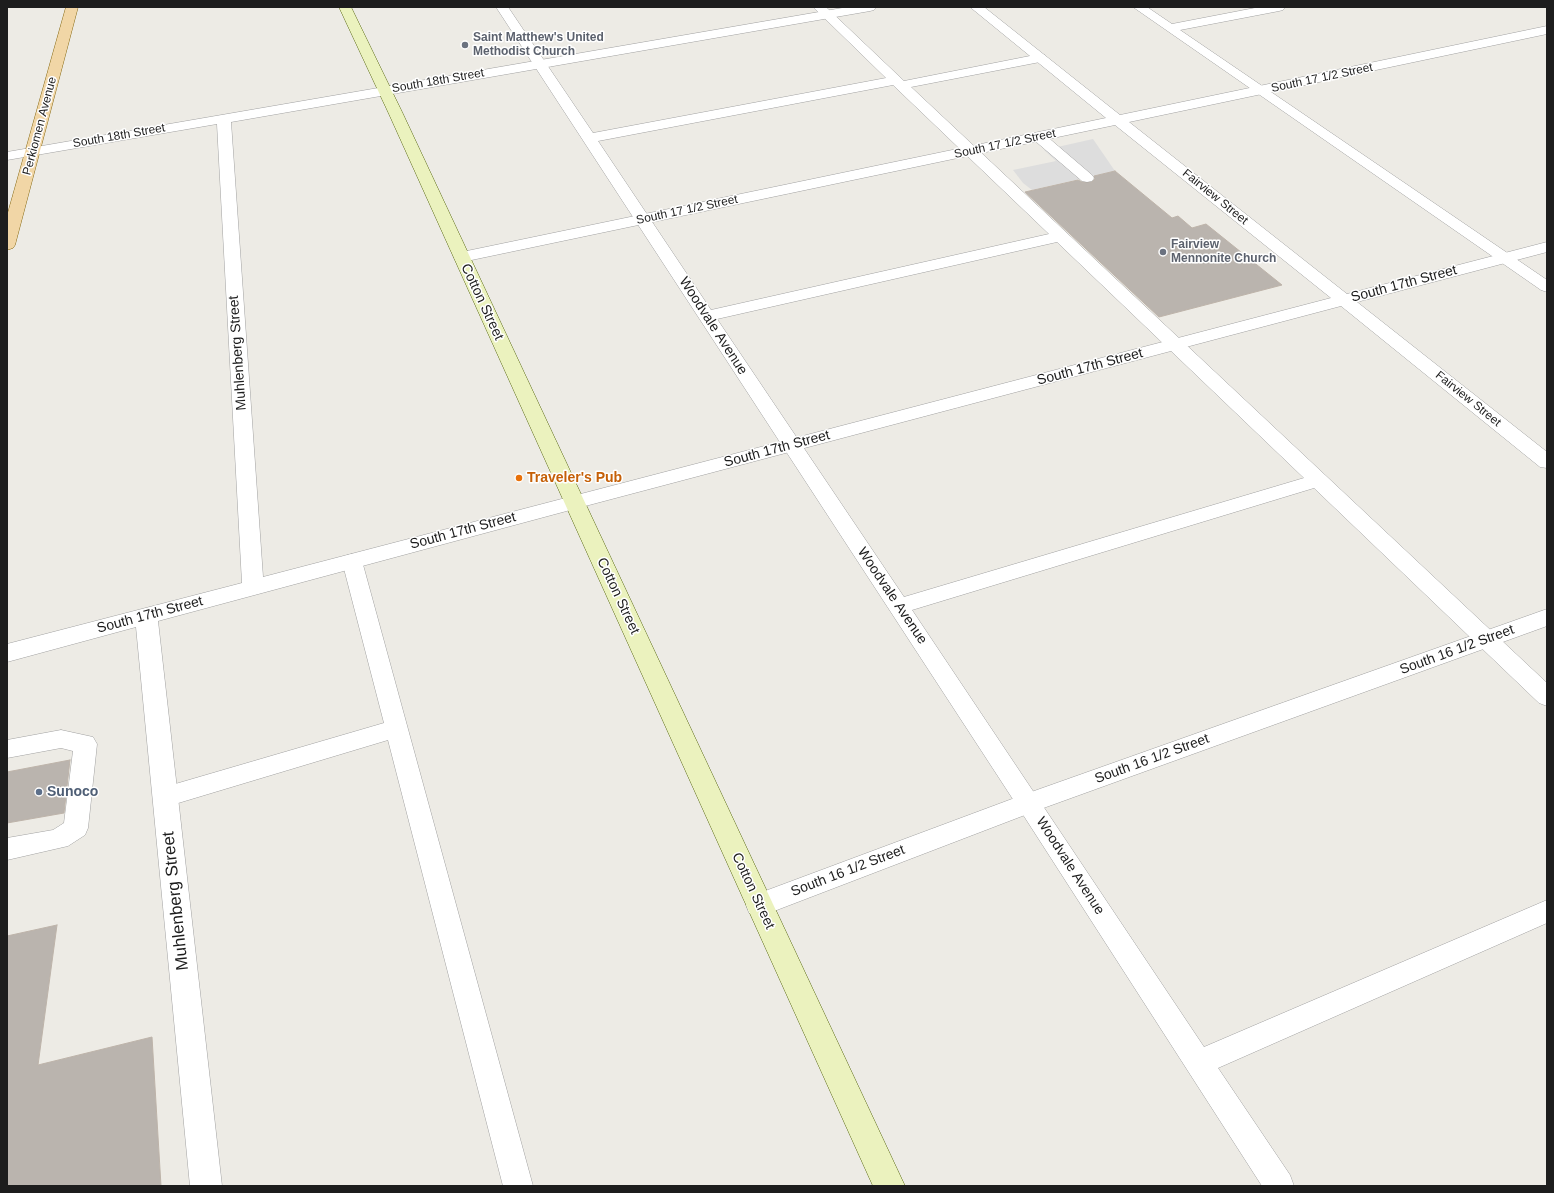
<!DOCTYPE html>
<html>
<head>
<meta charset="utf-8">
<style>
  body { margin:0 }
  #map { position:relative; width:1554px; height:1193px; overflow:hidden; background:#edebe5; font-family:Arial,sans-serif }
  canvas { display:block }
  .frame { position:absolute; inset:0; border:8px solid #1d1d1d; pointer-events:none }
</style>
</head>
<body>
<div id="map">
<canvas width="1554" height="1193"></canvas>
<div class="frame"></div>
</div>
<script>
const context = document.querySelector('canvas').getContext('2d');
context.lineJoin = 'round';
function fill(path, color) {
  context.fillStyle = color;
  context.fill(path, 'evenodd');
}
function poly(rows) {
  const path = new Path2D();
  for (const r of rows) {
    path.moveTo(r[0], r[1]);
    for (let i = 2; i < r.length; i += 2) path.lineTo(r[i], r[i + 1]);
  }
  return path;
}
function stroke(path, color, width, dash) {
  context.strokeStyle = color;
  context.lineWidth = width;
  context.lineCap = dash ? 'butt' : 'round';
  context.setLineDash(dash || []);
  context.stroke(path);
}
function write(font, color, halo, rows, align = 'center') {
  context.font = font + ' Arial,sans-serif';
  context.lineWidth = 3;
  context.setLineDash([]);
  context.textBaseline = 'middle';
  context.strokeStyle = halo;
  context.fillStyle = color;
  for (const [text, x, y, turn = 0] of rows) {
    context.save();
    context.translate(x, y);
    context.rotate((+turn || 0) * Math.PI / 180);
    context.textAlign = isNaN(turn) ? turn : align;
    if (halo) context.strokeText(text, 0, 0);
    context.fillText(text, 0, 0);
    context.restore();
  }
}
const parking = poly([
  [1093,139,1115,171,1032,190,1023,183,1013,170,1056,161,1044,150]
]);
const building = poly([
  [1115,171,1172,218,1178,216,1192,228,1206,224,1282,285,1159,317,1025,192,1078,180,1082,182,1092,182,1095,179,1094,176,1115,171],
  [70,760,64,813,7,823,7,772,70,760],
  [57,925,38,1065,152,1037,161,1186,7,1186,7,936,57,925]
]);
const lane = poly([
  [496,7,508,7,593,133,886,78,813,7,826,7,904,81,1040,54,1045,55,1046,58,1045,61,1040,62,911,87,1547,683,1547,706,1539,703,1314,488,912,610,1204,1047,1547,900,1547,923,1218,1068,1290,1175,1294,1186,1262,1186,1020,810,496,7],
  [893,85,1049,234,711,310,598,141,893,85],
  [1057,242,1304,478,904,597,717,319,1057,242],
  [1133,7,1147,7,1172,24,1260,7,1285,7,1283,10,1279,11,1180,30,1547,280,1547,292,1541,290,1133,7],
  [1039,133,1044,134,1092,175,1094,178,1092,181,1087,182,1082,181,1034,140,1032,137,1034,134,1039,133],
  [352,554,359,556,362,561,533,1186,503,1186,388,740,165,807,156,804,153,797,156,790,165,787,384,723,342,561,345,556,352,554],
  [61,730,93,737,97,744,88,828,85,835,68,846,7,860,7,838,53,830,64,823,73,751,61,748,7,758,7,740,61,730]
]);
const street = poly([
  [848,7,876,7,874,10,870,11,231,122,263,577,1331,298,1115,125,462,262,456,261,454,257,456,253,462,252,1106,118,970,7,984,7,1120,115,1547,26,1547,34,1129,122,1347,294,1547,242,1547,252,1357,302,1547,452,1547,468,1540,467,1341,306,574,509,158,621,222,1186,190,1186,136,627,7,662,7,644,242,583,217,124,7,160,7,152,848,7],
  [1547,609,1547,626,1038,810,769,913,759,917,749,913,746,905,749,897,1020,796,1547,609]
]);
const secondary = poly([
  [339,7,351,7,403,114,905,1186,873,1186,389,114,339,7]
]);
const primary = poly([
  [66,7,78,7,15,245,13,248,7,250,7,216,66,7]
]);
const markers = [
  [465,45,4,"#6b7280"],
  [1163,252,4,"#6b7280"],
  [519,478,4,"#e8710a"],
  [39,792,4,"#5c6f8a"]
];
const farWorshipnames = [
  ["Saint Matthew's United",473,38],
  ["Methodist Church",473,52],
  ["Fairview",1171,245],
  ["Mennonite Church",1171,259]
];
const farStreetnames = [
  ["South 17 1/2 Street",1322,78,-12],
  ["South 18th Street",438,81,-10],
  ["Perkiomen Avenue",40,126,-75],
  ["South 18th Street",119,136,-10],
  ["South 17 1/2 Street",1005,144,-12],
  ["Fairview Street",1215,197,39],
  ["South 17 1/2 Street",687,210,-12],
  ["Fairview Street",1468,399,39]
];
const streetNames = [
  ["South 17th Street",1404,284,-15],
  ["Cotton Street",482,302,65],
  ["Woodvale Avenue",713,326,57],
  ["Muhlenberg Street",238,353,-94],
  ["South 17th Street",1090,367,-15],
  ["South 17th Street",777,449,-15],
  ["South 17th Street",463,531,-15],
  ["Cotton Street",618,596,65],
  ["Woodvale Avenue",892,596,56],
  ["South 17th Street",150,615,-15],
  ["South 16 1/2 Street",1457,650,-20],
  ["South 16 1/2 Street",1152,759,-20],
  ["Woodvale Avenue",1070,866,57],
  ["South 16 1/2 Street",848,871,-21],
  ["Cotton Street",753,891,65]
];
const foodNames = [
  ["Traveler's Pub",527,478]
];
const serviceNames = [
  ["Sunoco",47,792]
];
const nearStreetnames = [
  ["Muhlenberg Street",176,901,-96]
];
fill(parking, '#ddd');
fill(building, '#bab4ae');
stroke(building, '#bdb3a9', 1);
stroke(lane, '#a1a1a1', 1);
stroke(street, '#a1a1a1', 1);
stroke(secondary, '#586811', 1);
stroke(primary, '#866811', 1);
fill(lane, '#fff');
fill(street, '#fff');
fill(secondary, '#ebf2be');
fill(primary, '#f1d6a6');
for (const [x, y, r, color] of markers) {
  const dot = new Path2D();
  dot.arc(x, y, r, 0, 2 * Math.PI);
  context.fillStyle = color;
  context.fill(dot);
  stroke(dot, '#fff', 1.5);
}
write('bold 12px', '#5b616d', '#fff', farWorshipnames, 'left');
write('12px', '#1d1d1d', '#fff', farStreetnames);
write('14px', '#1d1d1d', '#fff', streetNames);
write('bold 14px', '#c56008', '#fff', foodNames, 'left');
write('bold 14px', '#4e5e75', '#fff', serviceNames, 'left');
write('17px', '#1d1d1d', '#fff', nearStreetnames);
</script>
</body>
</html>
